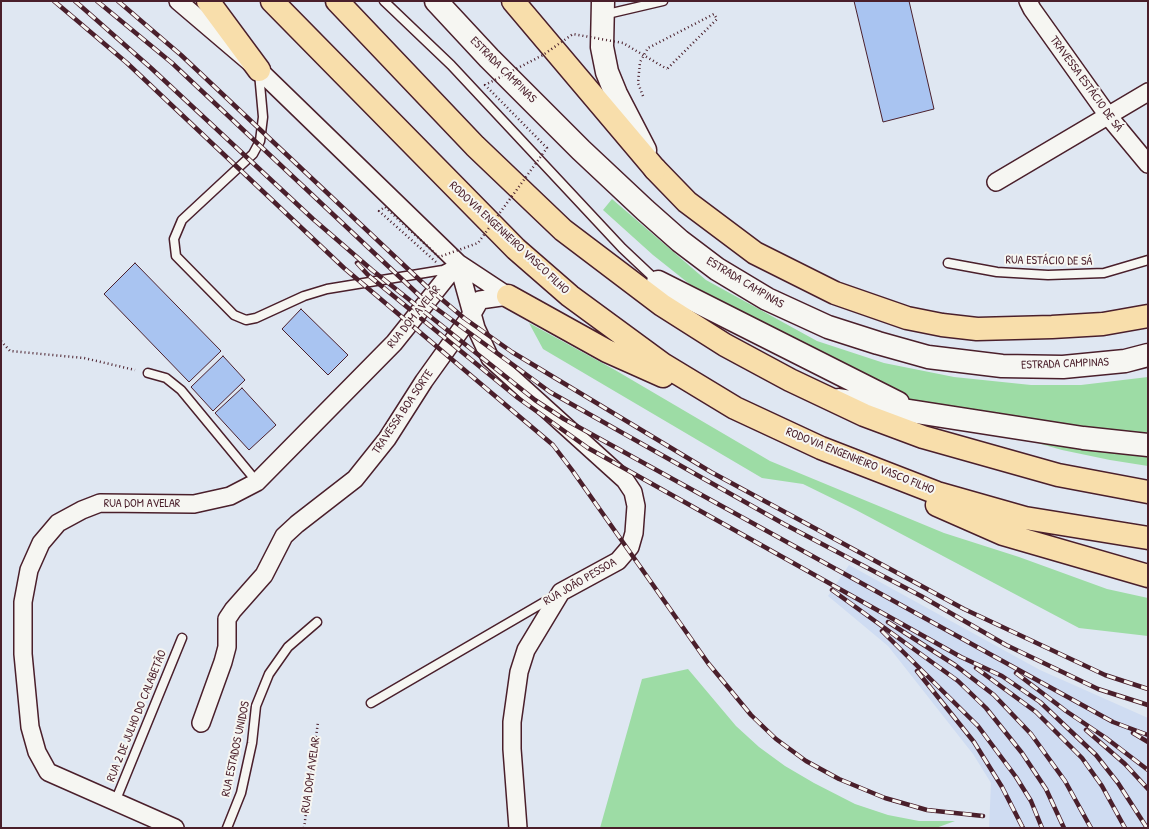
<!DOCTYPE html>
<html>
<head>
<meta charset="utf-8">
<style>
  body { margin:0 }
  #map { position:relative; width:1149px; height:829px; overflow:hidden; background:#dfe7f2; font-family:"Patrick Hand",sans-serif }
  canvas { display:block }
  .frame { position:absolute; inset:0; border:2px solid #4a1f2b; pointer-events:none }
</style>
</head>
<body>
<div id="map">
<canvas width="1149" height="829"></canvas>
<div class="frame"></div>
</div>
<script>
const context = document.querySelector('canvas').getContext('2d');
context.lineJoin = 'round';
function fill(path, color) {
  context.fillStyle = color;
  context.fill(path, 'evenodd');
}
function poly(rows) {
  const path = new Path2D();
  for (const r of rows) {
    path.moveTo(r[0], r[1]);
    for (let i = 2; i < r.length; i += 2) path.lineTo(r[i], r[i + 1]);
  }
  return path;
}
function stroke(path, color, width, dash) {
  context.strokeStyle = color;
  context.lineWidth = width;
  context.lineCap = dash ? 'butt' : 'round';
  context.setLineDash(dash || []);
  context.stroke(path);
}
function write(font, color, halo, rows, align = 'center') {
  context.font = font + ' "Patrick Hand",sans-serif';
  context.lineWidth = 4;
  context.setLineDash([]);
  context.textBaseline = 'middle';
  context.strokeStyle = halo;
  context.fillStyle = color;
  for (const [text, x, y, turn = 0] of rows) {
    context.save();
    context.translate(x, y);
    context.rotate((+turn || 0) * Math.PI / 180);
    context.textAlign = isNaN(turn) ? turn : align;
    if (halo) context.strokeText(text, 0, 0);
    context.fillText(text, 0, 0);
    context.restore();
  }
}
const built = poly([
  [849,565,1040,670,1148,718,1148,828,989,828,991,783,973,754,888,646,828,596]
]);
const green = poly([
  [612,199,706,280,817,341,884,363,954,377,1031,385,1081,385,1148,377,1148,466,1110,460,1062,450,985,428,872,388,697,290,653,255,603,210],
  [529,323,615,370,770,461,944,533,1019,557,1107,589,1148,598,1148,636,1079,628,856,510,803,484,762,478,543,349],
  [688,669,736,726,759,747,785,766,814,783,855,804,888,815,919,821,955,821,936,828,600,828,642,679]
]);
const building = poly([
  [854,1,909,1,934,109,883,122,854,1],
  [135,263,221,351,189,382,104,294,135,263],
  [301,309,348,355,328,375,282,329,301,309],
  [223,356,245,380,213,411,191,387,223,356],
  [242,388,276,425,249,450,215,413,242,388]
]);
const path = poly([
  [643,96,638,83,640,62,648,48,714,14,717,19,667,69],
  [1,341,10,351,84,358,135,370],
  [304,828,318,722]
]);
const lane = poly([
  [384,1,451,65,622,248,657,281],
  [603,15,663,1],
  [259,73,263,117,260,141,253,154,182,220,174,239,176,256,234,315,246,320,256,318,304,296,327,289,443,270,451,266],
  [948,263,997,272,1048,275,1104,273,1148,260],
  [148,373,166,378,181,390,257,482],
  [371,703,553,597],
  [115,802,182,638],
  [227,828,241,793,252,743,256,706,269,674,288,647,317,622]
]);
const street = poly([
  [178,1,259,70,458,263,508,296],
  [1028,1,1032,9,1109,117,1148,164],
  [996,182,1148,92],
  [458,263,476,328,490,358,625,480,633,492,636,506,634,533,630,547,618,561,561,592,526,650,519,672,512,722,512,749,518,828],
  [201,723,223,662,227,647,227,619,233,610,264,575,284,536,297,524,355,479,387,439,424,381,472,314,480,300,508,296],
  [175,828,48,772,37,752,30,727,23,654,23,602,29,570,41,543,58,523,82,510,100,503,194,504,230,496,257,482,394,343,458,263]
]);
const secondary = poly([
  [436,1,489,58,581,150,645,210,680,241,717,269,767,299,828,327,878,343,928,357,1002,366,1063,367,1125,361,1148,355],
  [603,1,602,47,607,72,616,94,645,150],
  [658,282,898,403],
  [839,400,1083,438,1148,445]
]);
const primary = poly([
  [655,169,687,202,755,253,835,293,907,318,942,325,977,329,1052,327,1103,324,1148,316]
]);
const highway = poly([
  [208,1,259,70],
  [272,1,516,249,570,296,664,365,735,408,821,448,937,493,1025,518,1148,538],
  [337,1,475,146,563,230,662,305,725,345,790,380,864,415,923,437,1058,475,1148,492],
  [513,1,655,169],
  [508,296,607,351,663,376],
  [937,505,1003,534,1148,576]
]);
const rail = poly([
  [54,1,127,63,344,268,553,445,572,470,708,663,751,715,776,739,806,761,839,779,885,798,927,810,983,816],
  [75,1,151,68,313,219,372,270,535,400,564,419,1113,722,1148,735],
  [97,1,172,63,422,298,550,392,784,524,921,596,1006,645,1098,689,1148,705],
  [118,1,181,55,426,286,464,318,512,352,711,472,964,609,1105,675,1148,689],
  [357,263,368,275,518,398,588,448,961,657,1002,676,1040,702,1096,755,1118,783,1147,828],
  [832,590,958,681,986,708,1022,753,1046,789,1064,828],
  [888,622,955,665,994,695,1031,734,1065,781,1091,828],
  [882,631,978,726,1016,777,1031,801,1042,828],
  [976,668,1036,712,1082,758,1102,786,1125,828],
  [917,671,974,742,1002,787,1023,828],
  [1016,673,1066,711,1106,738,1148,770],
  [1086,730,1125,764,1148,789],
  [1133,733,1148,742]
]);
const pathBridge = poly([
  [436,262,379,211,385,207,439,257,478,243,547,148,485,85,543,55,573,34,623,43,667,69]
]);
const streetNames = [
  ["ESTRADA CAMPINAS",503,70,45],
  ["TRAVESSA ESTÁCIO DE SÁ",1086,84,54],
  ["RODOVIA ENGENHEIRO VASCO FILHO",509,238,43],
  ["RUA ESTÁCIO DE SÁ",1049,261,1],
  ["ESTRADA CAMPINAS",745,283,31],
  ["RUA DOM AVELAR",414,317,-51],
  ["ESTRADA CAMPINAS",1065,364,-2],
  ["TRAVESSA BOA SORTE",403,412,-56],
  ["RODOVIA ENGENHEIRO VASCO FILHO",860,461,22],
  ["RUA DOM AVELAR",142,504],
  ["RUA JOÃO PESSOA",580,582,-30],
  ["RUA 2 DE JULHO DO CALABETÃO",137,716,-68],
  ["RUA ESTADOS UNIDOS",236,749,-78],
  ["RUA DOM AVELAR",311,775,-82]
];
fill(built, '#cfdcf2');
fill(green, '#9ddca5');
fill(building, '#a9c4f1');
stroke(building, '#4a1f2b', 1);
stroke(lane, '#4a1f2b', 11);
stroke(street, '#4a1f2b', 20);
stroke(secondary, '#4a1f2b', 25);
stroke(primary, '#4a1f2b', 25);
stroke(highway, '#4a1f2b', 25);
stroke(path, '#4a1f2b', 2.5, [1, 3]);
stroke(lane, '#f6f6f2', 8);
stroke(street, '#f6f6f2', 17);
stroke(secondary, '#f6f6f2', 22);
stroke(primary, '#f8deab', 22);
stroke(highway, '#f8deab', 22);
stroke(rail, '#4a1f2b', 4.5);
stroke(rail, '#f6f6f2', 3, [9]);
stroke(pathBridge, '#4a1f2b', 2.5, [1, 3]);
write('12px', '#4a1f2b', '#f6f6f2', streetNames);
</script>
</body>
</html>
